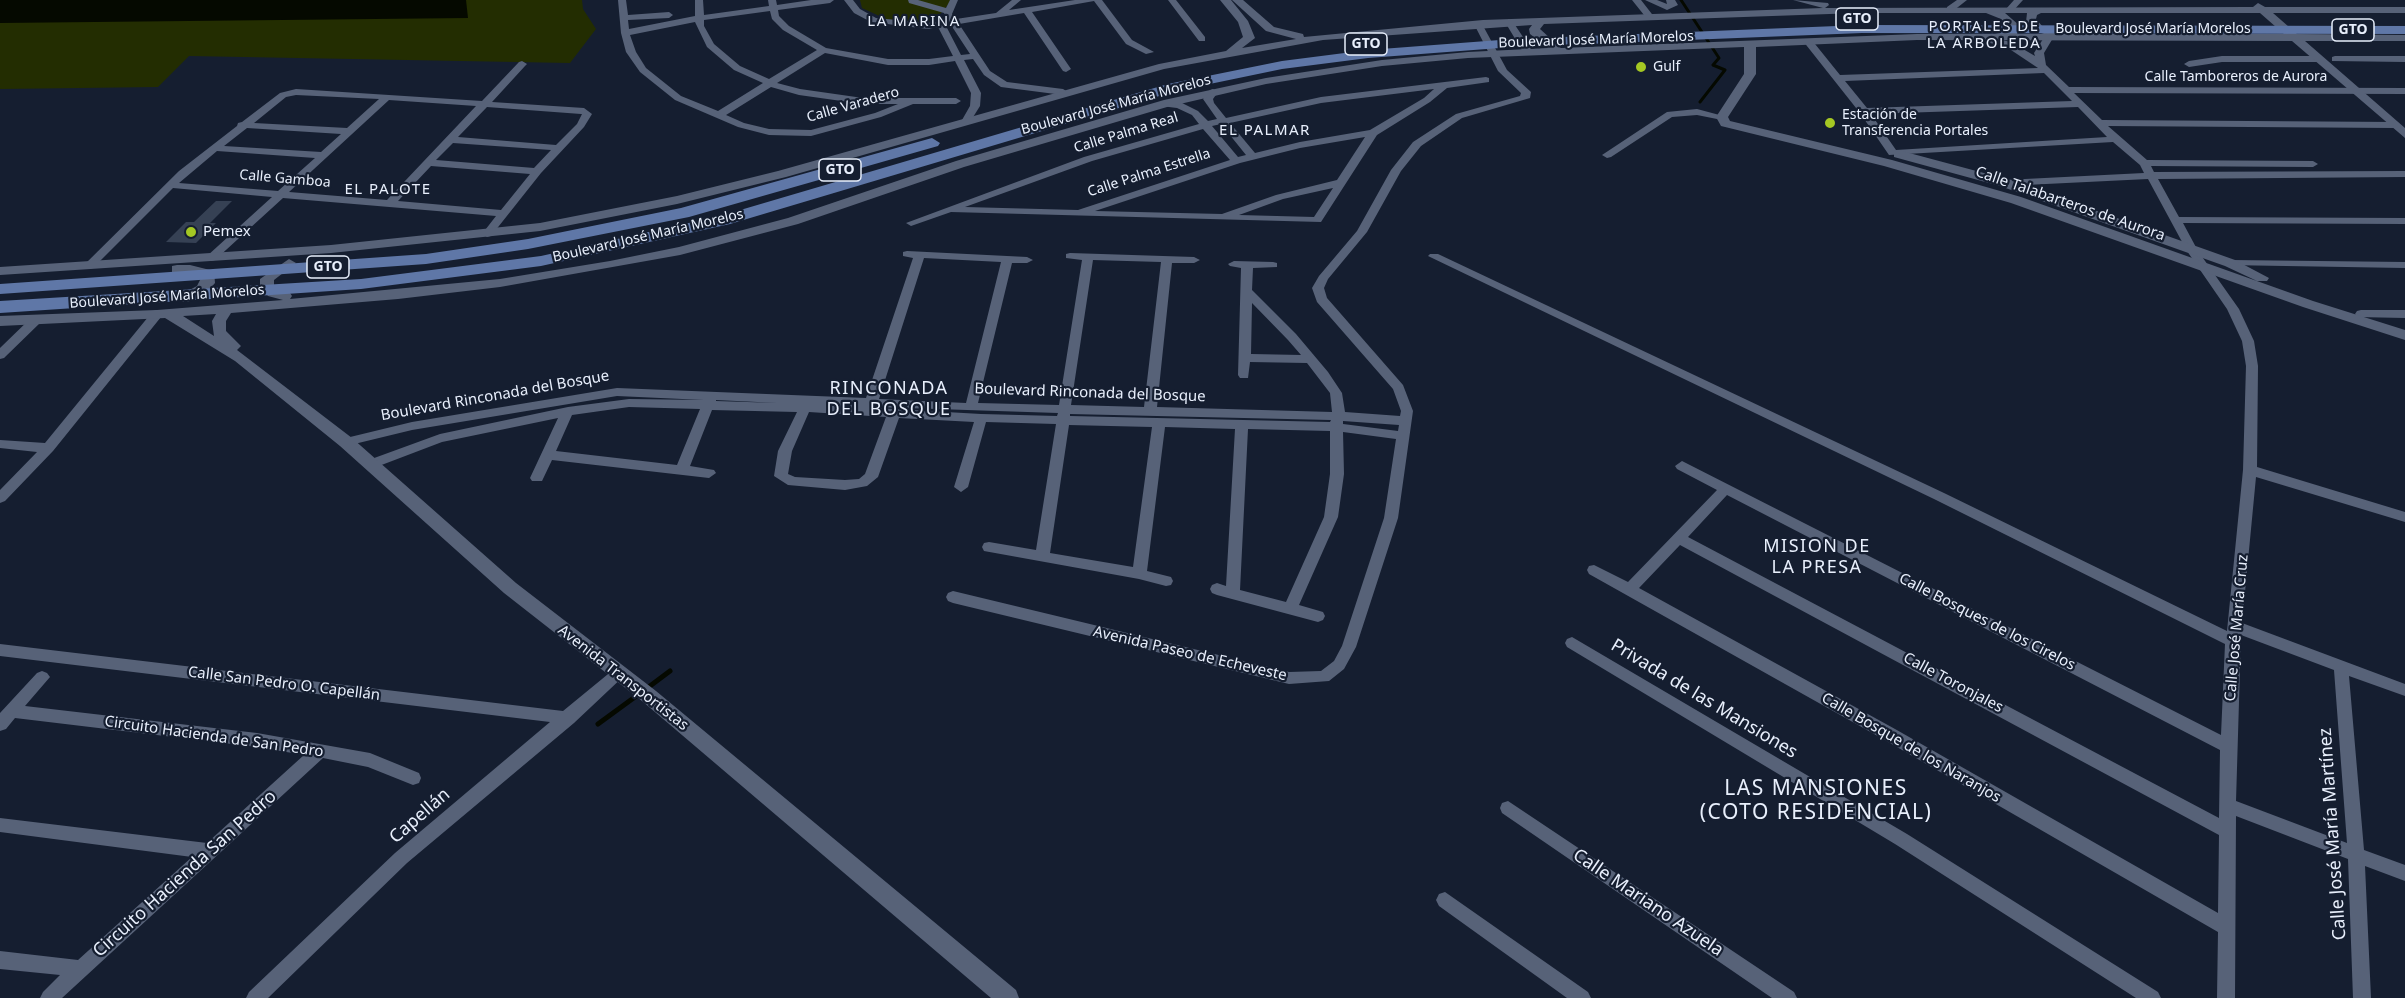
<!DOCTYPE html>
<html>
<head>
<meta charset="utf-8">
<style>
  body { margin:0 }
  canvas { display:block; background:#151e30 }
</style>
</head>
<body>
<canvas width="2405" height="998"></canvas>
<script>
const context = document.querySelector('canvas').getContext('2d');
context.lineJoin = 'round';
function fill(path, color) {
  context.fillStyle = color;
  context.fill(path, 'evenodd');
}
function poly(rows) {
  const path = new Path2D();
  for (const r of rows) {
    path.moveTo(r[0], r[1]);
    for (let i = 2; i < r.length; i += 2) path.lineTo(r[i], r[i + 1]);
  }
  return path;
}
function stroke(path, color, width, dash) {
  context.strokeStyle = color;
  context.lineWidth = width;
  context.lineCap = dash ? 'butt' : 'round';
  context.setLineDash(dash || []);
  context.stroke(path);
}
function write(font, color, halo, rows, align = 'center') {
  context.font = font + ' "Noto Sans",sans-serif';
  context.lineWidth = 4.5;
  context.setLineDash([]);
  context.textBaseline = 'middle';
  context.strokeStyle = halo;
  context.fillStyle = color;
  for (const [text, x, y, turn = 0] of rows) {
    context.save();
    context.translate(x, y);
    context.rotate((+turn || 0) * Math.PI / 180);
    context.textAlign = isNaN(turn) ? turn : align;
    if (halo) context.strokeText(text, 0, 0);
    context.fillText(text, 0, 0);
    context.restore();
  }
}
const green = poly([
  [0,0,582,0,583,9,596,29,570,63,189,56,158,87,0,89],
  [860,0,952,0,937,18,923,24,886,19,862,8]
]);
const water = poly([
  [0,0,466,0,468,18,0,23]
]);
const streamFar1 = poly([
  [1681,0,1719,58,1713,65,1725,70,1700,102]
]);
const stream = poly([
  [646,689,670,671],
  [598,724,639,694]
]);
const building = poly([
  [216,201,232,201,210,223,216,223,196,243,166,242,186,222,194,222]
]);
const minor = poly([
  [618,0,626,0,628,15,669,12,673,15,669,18,628,20,629,29,695,16,695,0,703,0,704,15,769,6,768,0,776,0,777,5,811,0,834,0,830,3,778,10,779,16,789,26,826,48,888,59,929,59,953,56,938,27,928,29,871,22,854,13,844,0,853,0,860,9,876,18,928,23,948,20,944,13,909,3,908,0,918,0,946,8,950,0,958,0,952,14,956,19,996,13,1012,0,1021,0,1009,10,1075,0,1102,0,1132,40,1154,52,1146,54,1126,44,1094,1,1032,12,1071,69,1066,72,1063,71,1024,13,959,24,990,71,1007,82,1063,89,1068,92,1063,95,1001,87,984,75,973,59,964,60,981,93,980,106,970,122,967,123,962,120,970,106,971,93,955,61,929,65,888,65,825,53,777,83,800,89,863,98,956,98,961,101,956,104,913,104,881,117,811,136,769,135,738,127,675,100,640,72,626,52,621,33,618,0],
  [770,11,772,19,783,30,817,50,769,79,740,66,714,44,704,26,704,20,770,11],
  [695,22,707,47,734,70,763,83,718,111,681,96,646,68,636,52,630,35,695,22],
  [951,25,970,54,961,55,946,26,951,25],
  [771,87,799,95,863,104,898,104,875,113,811,130,769,129,744,123,726,115,771,87],
  [1168,0,1176,0,1205,37,1205,41,1199,41,1168,0],
  [1632,0,1641,0,1655,18,1654,20,1648,20,1632,0],
  [1645,0,1657,0,1667,4,1666,0,1675,0,1678,5,1667,10,1645,0],
  [1957,0,1967,0,1953,11,1947,11,1947,7,1957,0],
  [2014,0,2023,0,2013,11,2007,11,2006,9,2014,0],
  [1509,19,1513,22,1533,52,1531,54,1523,52,1505,22,1509,19],
  [1475,22,1481,22,1507,70,1531,92,1530,98,1462,118,1421,146,1401,171,1367,232,1328,279,1324,288,1327,298,1403,385,1413,411,1398,518,1356,647,1344,669,1329,681,1289,684,953,603,948,601,946,597,948,593,953,591,1289,672,1321,671,1334,661,1342,646,1384,518,1396,439,1343,432,1344,474,1338,517,1299,605,1323,612,1325,616,1323,620,1318,622,1217,595,1212,593,1210,589,1212,585,1217,583,1226,586,1235,429,1165,427,1147,571,1171,577,1173,581,1171,585,1166,586,1139,579,984,551,982,547,984,543,989,542,1036,550,1056,424,986,422,968,487,961,492,954,487,974,422,899,418,878,477,867,486,845,490,788,485,774,476,778,451,797,412,712,410,690,466,714,470,716,473,709,478,552,460,542,481,532,481,530,478,558,418,442,442,371,469,364,464,366,461,440,434,568,407,629,399,704,400,617,396,412,430,346,446,340,442,346,438,412,422,617,388,866,398,913,258,903,256,903,252,907,251,1027,257,1033,260,1027,263,1012,263,978,403,1059,405,1082,260,1066,258,1066,254,1070,253,1194,257,1200,260,1194,263,1172,263,1157,407,1332,412,1330,393,1307,363,1250,362,1248,378,1240,378,1238,375,1241,268,1230,266,1228,264,1234,261,1273,262,1277,263,1277,267,1253,268,1252,290,1296,334,1328,372,1342,393,1345,412,1400,416,1401,411,1393,389,1317,302,1312,288,1319,276,1357,231,1391,170,1413,142,1456,114,1520,96,1521,93,1498,71,1474,24,1475,22],
  [924,258,1001,262,966,403,879,399,924,258],
  [1093,260,1161,262,1144,407,1071,405,1093,260],
  [1252,303,1288,340,1301,355,1251,354,1252,303],
  [716,400,778,403,716,401,716,400],
  [629,407,700,409,677,465,556,451,572,415,629,407],
  [876,408,876,407,1058,413,1057,416,981,414,876,408],
  [809,412,886,417,865,474,859,479,845,480,795,477,788,474,792,451,809,412],
  [1070,414,1331,420,1330,422,1070,416,1070,414],
  [1343,421,1399,425,1398,431,1343,424,1343,421],
  [1069,425,1152,427,1133,567,1050,553,1069,425],
  [1248,429,1330,431,1330,474,1324,517,1286,602,1240,590,1248,429],
  [1978,35,2011,42,2035,56,2034,53,2045,36,2051,36,2053,38,2044,53,2046,65,2069,87,2405,88,2405,94,2074,93,2102,120,2395,122,2400,125,2395,128,2108,126,2147,160,2313,161,2318,164,2313,167,2151,166,2154,172,2405,171,2405,177,2158,179,2179,217,2405,218,2405,224,2183,223,2198,251,2239,309,2254,341,2258,366,2257,467,2405,512,2405,522,2256,477,2242,623,2405,684,2405,696,2349,676,2364,850,2405,865,2405,881,2365,866,2371,998,2353,998,2348,859,2236,816,2235,998,2217,998,2218,932,1883,739,1589,574,1587,570,1589,566,1594,565,1628,582,1717,490,1677,469,1675,466,1682,461,2221,735,2225,644,1934,499,1428,256,1430,254,1438,254,1944,493,2227,631,2243,470,2246,366,2242,341,2227,309,2187,251,2148,179,2005,186,2000,183,2005,180,2144,173,2140,165,2113,142,1889,155,1860,113,1803,41,1811,39,1840,75,2038,68,2005,46,1975,40,1975,36,1978,35],
  [2044,73,2072,101,1867,108,1845,81,2044,73],
  [2078,107,2107,137,1896,150,1871,114,2078,107],
  [1727,495,2220,750,2219,818,1688,537,1727,495],
  [1680,545,2219,835,2218,913,1895,729,1639,588,1680,545],
  [2241,635,2334,670,2347,843,2236,801,2241,635],
  [2222,56,2318,56,2323,59,2318,62,2222,62,2189,67,2184,64,2189,61,2222,56],
  [2335,56,2405,56,2405,62,2332,61,2332,57,2335,56],
  [522,61,527,64,525,66,492,102,584,108,592,114,584,127,541,173,491,236,487,237,482,234,496,216,283,198,215,260,211,261,207,260,207,256,272,197,173,188,93,268,89,269,83,266,179,171,237,126,238,123,242,122,280,93,296,89,482,101,519,62,522,61],
  [296,95,379,99,347,128,254,123,286,97,296,95],
  [389,100,476,106,387,200,289,192,389,100],
  [487,107,581,114,582,114,577,124,556,145,458,137,487,107],
  [247,128,341,134,321,152,224,146,247,128],
  [453,143,551,150,534,168,436,160,453,143],
  [217,151,315,158,278,191,179,183,217,151],
  [431,166,530,174,501,210,398,201,431,166],
  [1486,77,1489,78,1489,82,1447,88,1430,102,1377,135,1321,222,951,212,911,226,906,223,1084,157,1199,124,1192,115,1177,108,1161,106,1161,102,1182,103,1198,111,1208,121,1217,119,1203,99,1210,90,1213,89,1218,92,1213,99,1214,103,1226,118,1321,97,1486,77],
  [1434,89,1424,98,1370,130,1300,142,1255,153,1230,123,1321,103,1434,89],
  [1221,124,1246,155,1238,157,1212,126,1221,124],
  [1203,129,1230,160,1078,210,965,207,1092,161,1203,129],
  [1365,137,1337,180,1276,195,1222,214,1095,211,1240,163,1300,148,1365,137],
  [1333,188,1314,217,1239,215,1283,199,1333,188],
  [1697,109,1727,117,1722,120,1697,115,1672,117,1611,157,1607,158,1602,155,1667,112,1697,109],
  [2230,260,2405,262,2405,268,2226,265,2224,263,2230,260],
  [157,310,163,314,161,317,53,451,5,501,0,503,0,490,37,452,0,448,0,440,45,443,153,311,157,310],
  [2361,310,2405,310,2405,318,2357,317,2355,314,2357,311,2361,310],
  [37,315,43,319,41,322,4,358,0,359,0,348,33,316,37,315],
  [1572,637,1907,834,2158,992,2161,998,2136,998,1895,844,1567,647,1565,643,1567,639,1572,637],
  [0,644,563,711,613,670,618,668,623,670,626,674,574,723,407,863,268,998,246,998,249,992,395,853,550,722,0,656,0,644],
  [42,671,47,673,50,677,25,706,257,733,370,753,419,773,421,778,419,783,413,785,368,767,323,758,62,998,40,998,43,992,60,975,0,969,0,951,78,960,192,857,0,832,0,818,207,843,304,755,257,747,15,718,6,729,0,731,0,713,37,673,42,671],
  [1508,801,1794,992,1797,998,1772,998,1502,813,1500,808,1502,803,1508,801],
  [1445,892,1588,992,1591,998,1567,998,1439,906,1436,900,1439,894,1445,892]
]);
const tertiary = poly([
  [1220,0,1231,0,1248,21,1255,38,1242,48,1296,39,1266,31,1232,0,1243,0,1274,27,1303,34,1304,37,1483,20,1823,8,1793,0,1828,3,1829,5,1825,8,2253,7,2258,3,2265,7,2405,7,2405,13,2273,13,2297,34,2405,35,2405,41,2305,41,2405,128,2405,138,2292,41,1917,40,1756,47,1756,74,1728,117,1730,121,1892,160,2021,197,2313,301,2405,330,2405,340,2303,307,2011,203,1884,166,1721,126,1716,117,1744,74,1744,47,1468,58,1382,66,1266,84,1167,107,964,167,798,224,680,255,500,287,398,299,231,313,226,321,226,331,241,346,237,350,352,438,516,583,656,691,1016,990,1019,998,991,998,642,701,504,593,340,446,235,361,165,318,0,326,0,316,157,310,283,300,268,296,260,287,260,279,289,259,296,263,274,280,274,286,290,293,292,296,290,299,500,279,610,261,679,247,788,218,956,161,1164,100,1266,78,1382,60,1468,52,1548,48,1530,34,1529,29,1532,25,1323,40,1164,69,786,177,677,204,540,231,331,253,0,275,0,267,331,245,540,223,677,196,778,171,1159,64,1226,51,1243,37,1238,22,1220,0],
  [1858,13,1986,13,2001,19,2009,27,2008,31,1995,34,1917,34,1561,48,1540,29,1544,24,1858,13],
  [2005,13,2027,13,2026,22,2035,31,2044,34,2017,34,2020,26,2005,13],
  [2041,13,2260,13,2284,34,2060,34,2043,27,2036,19,2037,15,2041,13],
  [216,314,212,321,214,336,183,316,216,314],
  [1898,150,2010,180,2235,260,2269,278,2267,281,2257,281,2225,266,2000,186,1894,157,1894,151,1898,150],
  [177,265,190,265,214,271,215,283,207,292,188,302,178,302,176,299,178,296,197,286,202,276,172,272,172,266,177,265]
]);
const primary = poly([
  [1862,25,2405,26,2405,34,1862,33,1513,47,1368,58,1282,69,1176,91,730,224,541,266,361,289,0,313,0,301,361,279,541,256,720,216,1168,84,1282,61,1368,50,1513,39,1862,25],
  [932,138,940,143,938,146,689,217,528,249,426,264,0,294,0,284,426,254,528,239,681,208,932,138]
]);
const markers = [
  [1641,67,6,"#a5c823"],
  [1830,123,6,"#a5c823"],
  [191,232,6,"#a5c823"]
];
const shields = [
  [1857,19,42],
  [2353,30,42],
  [1366,44,42],
  [840,170,42],
  [328,267,42]
];
const shieldNames = [
  ["GTO",1857,19],
  ["GTO",2353,30],
  ["GTO",1366,44],
  ["GTO",840,170],
  ["GTO",328,267]
];
const farStreetnames = [
  ["Boulevard José María Morelos",2153,29],
  ["Boulevard José María Morelos",1596,40,-2],
  ["Calle Tamboreros de Aurora",2236,77],
  ["Calle Varadero",853,105,-16],
  ["Boulevard José María Morelos",1116,105,-15],
  ["Calle Palma Real",1126,133,-17],
  ["Calle Palma Estrella",1149,173,-18],
  ["Calle Gamboa",285,179,5],
  ["Boulevard José María Morelos",648,236,-13],
  ["Boulevard José María Morelos",167,297,-4]
];
const farPoinames = [
  ["Gulf",1653,67],
  ["Estación de",1842,115],
  ["Transferencia Portales",1842,131]
];
const farQuarternames = [
  ["LA MARINA",914,22],
  ["PORTALES DE",1984,27],
  ["LA ARBOLEDA",1984,44],
  ["EL PALMAR",1265,131],
  ["EL PALOTE",388,190]
];
const streetNames = [
  ["Calle Talabarteros de Aurora",2070,204,19],
  ["Boulevard Rinconada del Bosque",1090,393,2],
  ["Boulevard Rinconada del Bosque",495,396,-10],
  ["Calle Bosques de los Cirelos",1987,622,27],
  ["Calle José María Cruz",2237,628,-85],
  ["Avenida Paseo de Echeveste",1190,654,13],
  ["Avenida Transportistas",623,678,38],
  ["Calle Toronjales",1953,683,28],
  ["Calle San Pedro O. Capellán",284,684,7],
  ["Circuito Hacienda de San Pedro",214,737,8],
  ["Calle Bosque de los Naranjos",1911,748,30]
];
const poiNames = [
  ["Pemex",203,232]
];
const quarterNames = [
  ["RINCONADA",889,389],
  ["DEL BOSQUE",889,410],
  ["MISION DE",1817,547],
  ["LA PRESA",1817,568]
];
const nearStreetnames = [
  ["Privada de las Mansiones",1704,699,31],
  ["Capellán",420,816,-41],
  ["Calle José María Martínez",2333,834,-94],
  ["Circuito Hacienda San Pedro",185,874,-42],
  ["Calle Mariano Azuela",1648,903,34]
];
const nearQuarternames = [
  ["LAS MANSIONES",1816,789],
  ["(COTO RESIDENCIAL)",1816,813]
];
fill(green, '#232d01');
fill(water, '#050900');
stroke(streamFar1, '#050900', 3);
stroke(stream, '#050900', 5);
fill(building, '#364154');
fill(minor, '#576278');
fill(tertiary, '#576278');
fill(primary, '#5f77a7');
for (const [x, y, r, color] of markers) {
  const dot = new Path2D();
  dot.arc(x, y, r, 0, 2 * Math.PI);
  context.fillStyle = color;
  context.fill(dot);
  stroke(dot, '#151e30', 2);
}
for (const [x, y, w] of shields) {
  const box = new Path2D();
  box.roundRect(x - w / 2, y - 11, w, 22, 4.5);
  context.fillStyle = '#151e30';
  context.fill(box);
  stroke(box, '#e8effc', 1.5);
}
write('bold 14px', '#e8effc', null, shieldNames);
write('14px', '#e8effc', '#151e30', farStreetnames);
write('14px', '#e8effc', '#151e30', farPoinames, 'left');
context.letterSpacing = '1.5px';
write('15px', '#e8effc', '#151e30', farQuarternames);
context.letterSpacing = '0px';
write('15px', '#e8effc', '#151e30', streetNames);
write('15px', '#e8effc', '#151e30', poiNames, 'left');
context.letterSpacing = '1.5px';
write('18px', '#e8effc', '#151e30', quarterNames);
context.letterSpacing = '0px';
write('18px', '#e8effc', '#151e30', nearStreetnames);
context.letterSpacing = '1.5px';
write('21px', '#e8effc', '#151e30', nearQuarternames);
context.letterSpacing = '0px';
</script>
</body>
</html>
